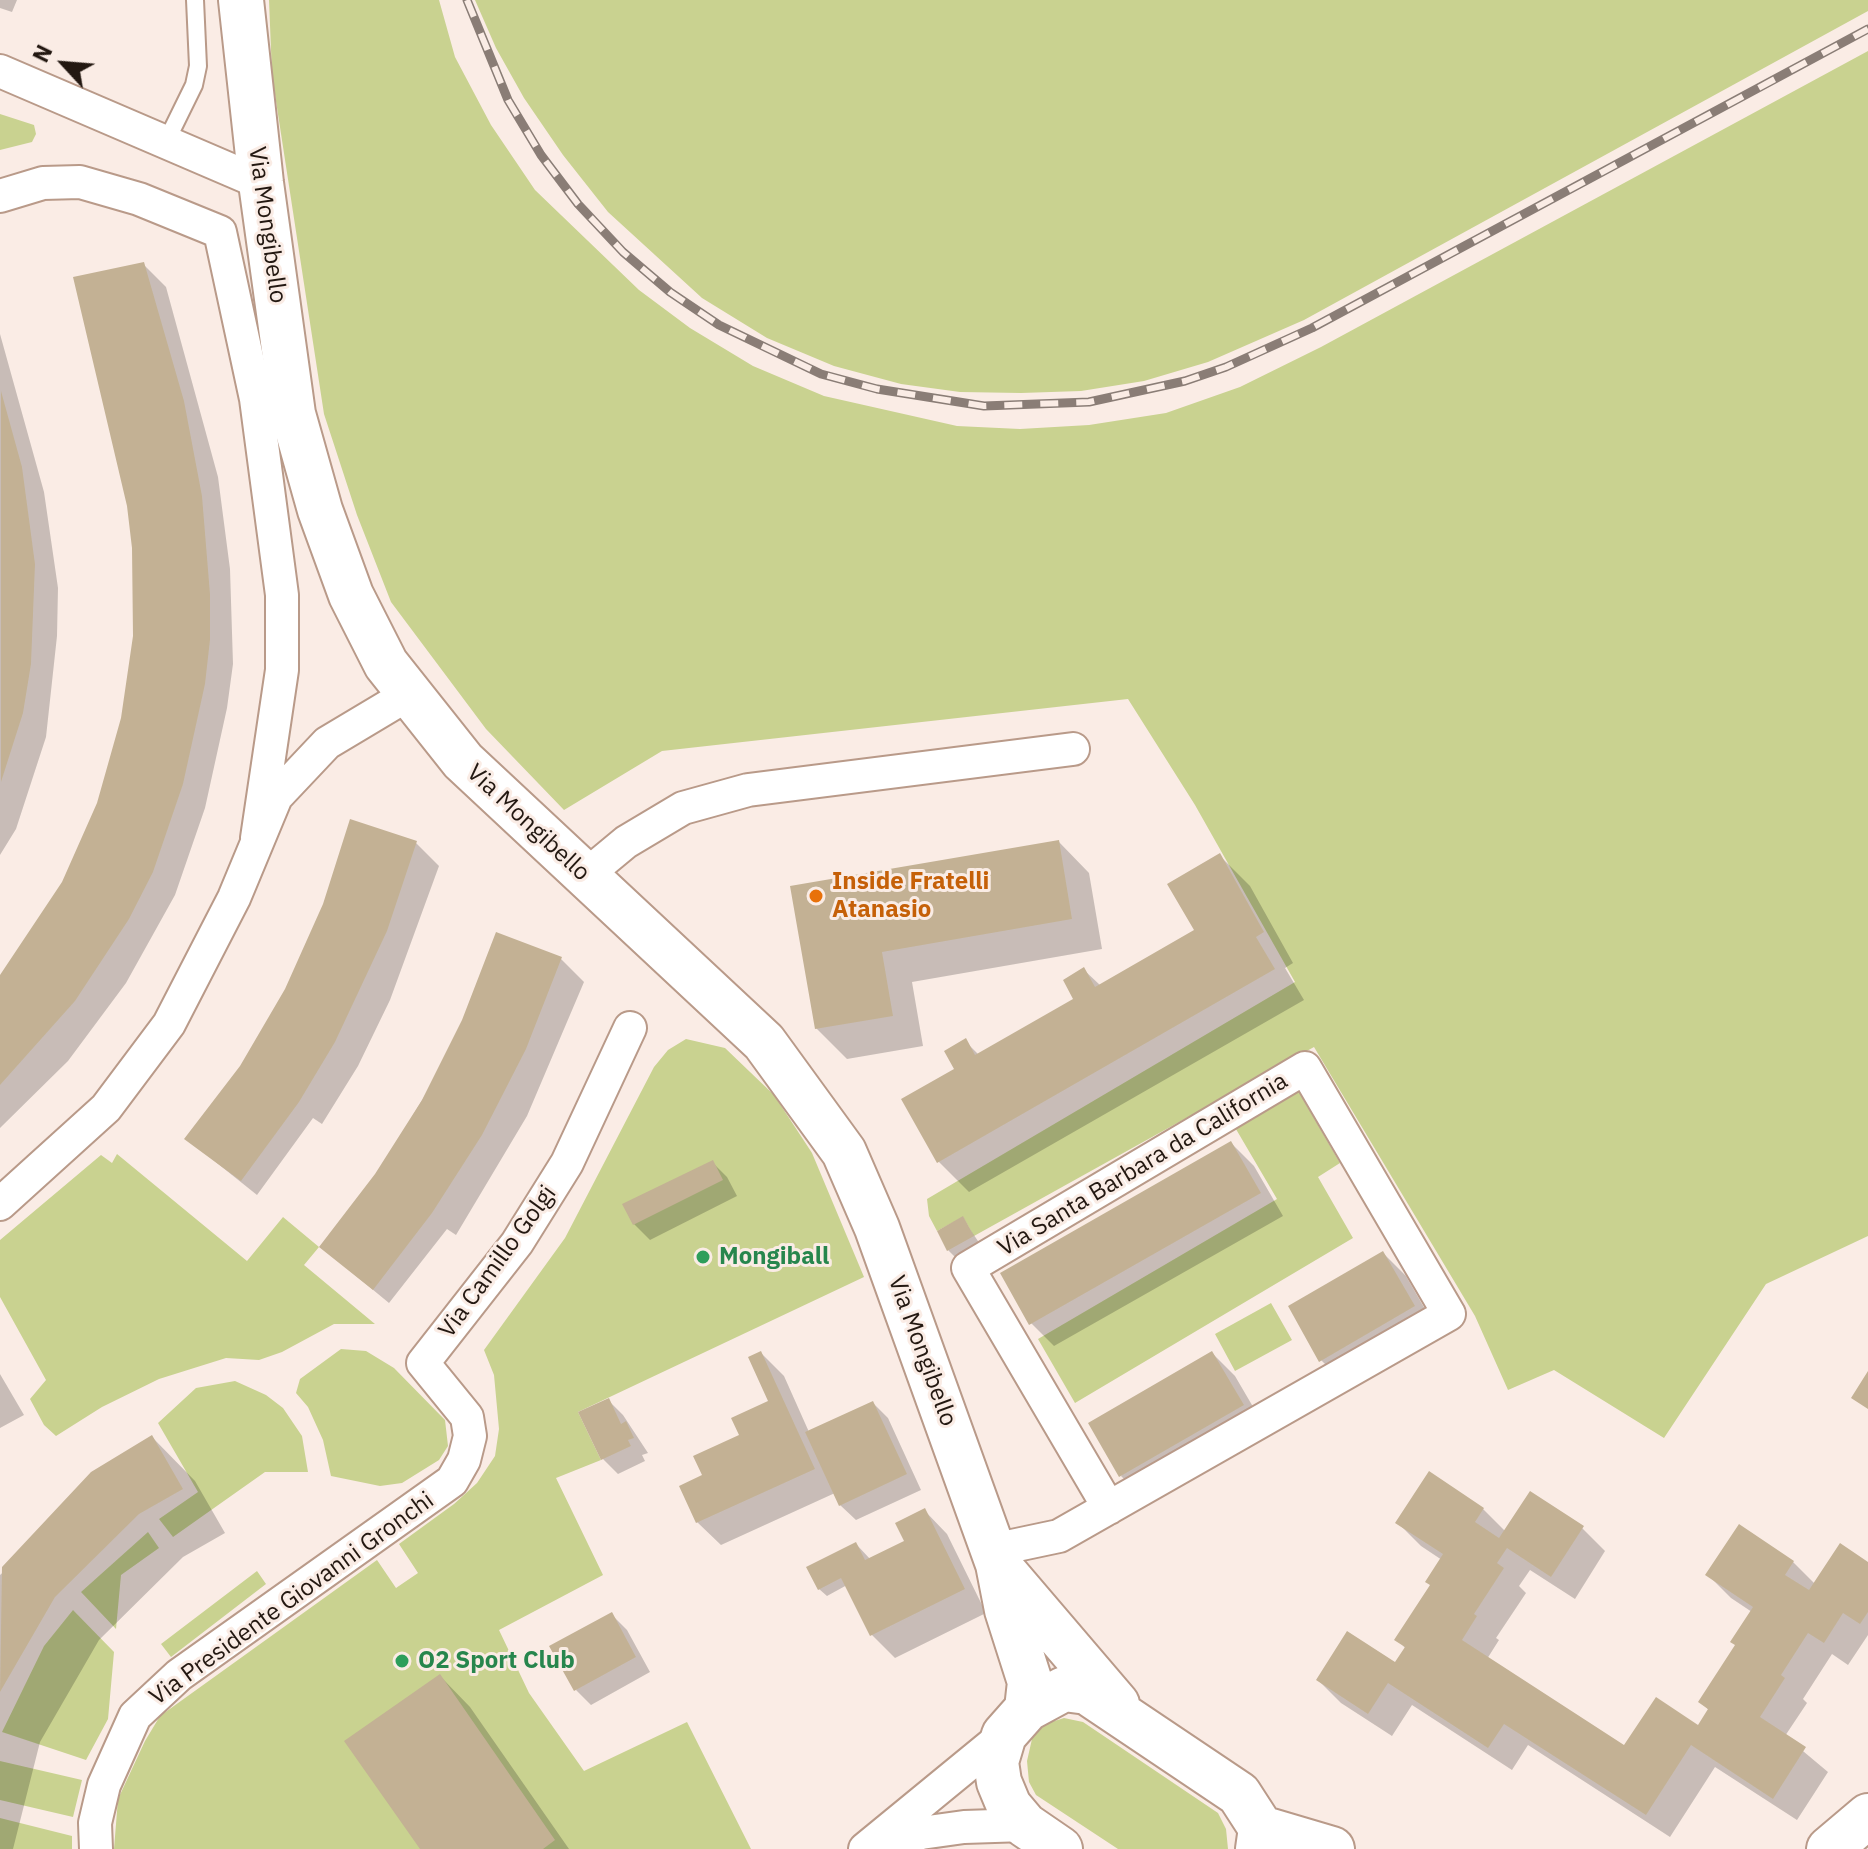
<!DOCTYPE html>
<html>
<head>
<meta charset="utf-8">
<style>
  body { margin:0 }
  #map { position:relative; width:1868px; height:1849px; overflow:hidden; background:#faece5; font-family:"IBM Plex Sans",sans-serif }
  canvas { display:block }
  .north { position:absolute; left:24px; top:24px; width:80px; height:80px; -webkit-text-stroke:6px #faece5; paint-order:stroke; rotate:296deg; font-size:22px; font-weight:700; line-height:32px; text-align:center; color:#231811 }
  .north::after { content:''; display:block; margin:auto; width:28px; height:36px; background:#231811; clip-path:polygon(50% 0,100% 100%,50% 72%,0 100%) }
</style>
</head>
<body>
<div id="map">
<canvas width="1868" height="1849"></canvas>
<div class="north">N</div>
</div>
<script>
const context = document.querySelector('canvas').getContext('2d');
context.lineJoin = 'round';
function fill(path, color) {
  context.fillStyle = color;
  context.fill(path, 'evenodd');
}
function poly(rows) {
  const path = new Path2D();
  for (const r of rows) {
    path.moveTo(r[0], r[1]);
    for (let i = 2; i < r.length; i += 2) path.lineTo(r[i], r[i + 1]);
  }
  return path;
}
function stroke(path, color, width, dash) {
  context.strokeStyle = color;
  context.lineWidth = width;
  context.lineCap = dash ? 'butt' : 'round';
  context.setLineDash(dash || []);
  context.stroke(path);
}
function write(font, color, halo, rows, align = 'center') {
  context.font = font + ' "IBM Plex Sans",sans-serif';
  context.lineWidth = 6;
  context.setLineDash([]);
  context.textBaseline = 'middle';
  context.strokeStyle = halo;
  context.fillStyle = color;
  for (const [text, x, y, turn = 0] of rows) {
    context.save();
    context.translate(x, y);
    context.rotate((+turn || 0) * Math.PI / 180);
    context.textAlign = isNaN(turn) ? turn : align;
    if (halo) context.strokeText(text, 0, 0);
    context.fillText(text, 0, 0);
    context.restore();
  }
}
const green = poly([
  [269,0,439,0,455,57,491,125,535,190,639,290,690,328,753,366,824,396,957,426,1020,429,1089,425,1166,413,1240,387,1321,347,1868,51,1868,1236,1766,1284,1664,1438,1554,1370,1508,1390,1475,1316,1314,1047,974,1236,963,1217,937,1231,929,1216,927,1199,1295,982,1195,805,1128,699,662,751,564,810,486,729,391,602,357,515,324,414,272,75],
  [475,0,1868,0,1868,11,1304,320,1208,362,1144,381,1081,391,1021,393,960,392,901,384,834,366,767,338,702,298,608,212,563,155,524,98,496,48],
  [0,114,34,125,36,134,32,142,0,150],
  [686,1039,725,1048,774,1095,812,1153,864,1277,578,1412,601,1460,556,1478,603,1575,499,1630,529,1693,584,1771,687,1722,751,1849,114,1849,118,1799,145,1741,160,1716,377,1560,396,1588,418,1573,399,1544,454,1504,477,1483,495,1456,499,1429,494,1375,484,1350,565,1238,654,1067,668,1050],
  [1296,1087,1340,1163,1318,1177,1353,1238,1075,1403,1038,1339,1277,1199,1233,1124],
  [117,1154,247,1261,283,1217,319,1247,304,1265,375,1324,334,1324,282,1352,259,1360,226,1358,159,1379,102,1407,56,1436,44,1425,30,1399,46,1380,0,1297,0,1240,101,1155,112,1163],
  [1271,1303,1292,1340,1235,1371,1215,1334],
  [341,1349,366,1351,394,1368,445,1420,448,1446,439,1460,402,1483,380,1486,331,1476,323,1440,308,1407,296,1393,300,1379],
  [235,1381,266,1395,283,1408,302,1436,308,1472,265,1472,173,1537,159,1519,198,1492,158,1423,196,1388],
  [148,1532,159,1548,121,1575,116,1629,81,1592],
  [257,1571,266,1584,171,1657,161,1644],
  [73,1610,114,1652,108,1719,86,1760,2,1732,44,1646],
  [1064,1718,1083,1722,1218,1813,1226,1829,1228,1849,1118,1849,1036,1795,1029,1782,1027,1761,1032,1739,1045,1724],
  [0,1761,82,1780,73,1817,0,1800],
  [0,1818,72,1836,72,1849,0,1849]
]);
const shadow = poly([
  [0,0,17,0,12,12,0,8],
  [143,264,166,287,218,477,230,569,233,664,227,708,205,808,175,895,126,983,68,1061,0,1128,0,978,64,883,99,804,123,719,135,636],
  [0,334,44,492,58,588,57,636,46,737,16,829,0,855],
  [1059,842,1089,873,1102,949,912,982,923,1046,847,1059,816,1028,793,888],
  [416,843,439,866,390,1000,358,1066,322,1124,313,1118,257,1195,187,1139],
  [1220,856,1250,886,1293,963,1285,968,1304,1000,969,1192,939,1162,965,1041,979,1055,1076,999,1084,970,1101,986,1196,931],
  [497,934,561,959,584,982,527,1116,456,1235,447,1229,389,1303,321,1247,377,1175,445,1062,480,984],
  [1231,1143,1254,1166,1283,1216,1054,1346,1031,1323],
  [712,1162,727,1177,737,1196,650,1240,634,1224],
  [963,1219,980,1244,955,1257,948,1250],
  [1383,1253,1406,1276,1437,1330,1344,1383,1321,1360],
  [761,1353,784,1376,809,1432,873,1403,888,1418,921,1490,856,1520,840,1505,835,1493,721,1545,697,1522,704,1476,771,1402],
  [1212,1353,1235,1376,1266,1429,1144,1499,1121,1476],
  [0,1374,24,1415,0,1428],
  [608,1400,623,1415,648,1453,642,1455,645,1461,618,1474,603,1459],
  [152,1437,195,1481,225,1533,183,1557,99,1640,40,1742,13,1849,0,1849,0,1575],
  [1483,1509,1505,1531,1582,1528,1605,1551,1575,1599,1530,1570,1519,1586,1526,1593,1496,1638,1499,1640,1487,1659,1625,1748,1699,1728,1710,1711,1700,1702,1737,1646,1752,1612,1731,1598,1708,1575,1793,1562,1815,1584,1868,1564,1868,1635,1848,1665,1832,1654,1803,1699,1807,1703,1785,1736,1828,1772,1797,1820,1715,1767,1670,1837,1528,1745,1512,1770,1412,1705,1392,1736,1341,1703,1318,1680,1396,1665,1406,1649,1397,1639,1432,1586,1442,1560,1421,1546,1398,1523],
  [924,1510,947,1534,986,1613,895,1658,872,1635,847,1585,827,1596,819,1589,856,1544,871,1560,906,1542],
  [611,1614,627,1630,650,1672,591,1705,576,1690],
  [440,1676,470,1707,569,1849,422,1849]
]);
const building = poly([
  [144,262,184,401,202,496,210,594,210,640,205,684,183,784,153,872,129,919,75,1001,0,1085,0,975,62,882,97,803,121,718,133,636,132,548,127,506,73,277],
  [1,391,22,467,35,564,31,664,23,713,1,782],
  [350,819,417,841,387,931,335,1042,299,1102,241,1181,184,1139,240,1066,285,989,323,904],
  [1059,840,1072,919,882,952,893,1016,815,1029,790,886],
  [1220,853,1264,932,1256,937,1275,969,937,1163,901,1099,954,1069,944,1051,966,1038,975,1055,1073,999,1063,980,1084,967,1095,987,1194,930,1167,884],
  [496,932,562,957,526,1049,482,1135,432,1213,373,1290,319,1247,375,1174,422,1100,462,1020],
  [1231,1141,1261,1193,1029,1325,1000,1273],
  [713,1160,723,1180,633,1225,622,1204],
  [963,1216,974,1236,947,1251,937,1231],
  [1383,1251,1415,1306,1319,1362,1288,1306],
  [761,1351,815,1469,696,1523,679,1486,702,1475,693,1456,739,1435,731,1418,768,1401,748,1357],
  [1212,1351,1244,1405,1119,1477,1088,1423],
  [1868,1371,1868,1409,1851,1398],
  [609,1398,621,1424,626,1421,634,1438,628,1440,631,1446,601,1460,578,1412],
  [873,1401,907,1474,839,1506,805,1432],
  [152,1435,183,1489,139,1514,55,1597,0,1692,2,1567,91,1472],
  [1429,1471,1484,1508,1475,1522,1499,1538,1530,1491,1584,1526,1551,1577,1507,1548,1497,1563,1504,1568,1474,1614,1477,1616,1462,1640,1624,1745,1656,1697,1698,1725,1708,1709,1698,1702,1735,1645,1730,1642,1753,1607,1705,1575,1739,1524,1794,1561,1785,1575,1809,1590,1840,1543,1868,1562,1868,1612,1860,1624,1843,1613,1824,1643,1808,1633,1781,1675,1785,1678,1760,1717,1806,1747,1773,1799,1691,1745,1646,1815,1504,1724,1488,1748,1388,1683,1368,1714,1316,1680,1347,1631,1395,1662,1405,1647,1394,1640,1430,1585,1425,1582,1443,1554,1395,1523],
  [925,1508,965,1589,870,1636,841,1578,818,1590,806,1567,856,1542,865,1560,904,1541,895,1523],
  [612,1612,636,1657,574,1691,549,1646],
  [440,1674,555,1840,543,1849,420,1849,344,1741]
]);
const lane = poly([
  [166,142,194,85,198,66,195,0]
]);
const street = poly([
  [0,71,261,183],
  [0,196,43,183,80,182,139,199,220,232,256,399,282,595,282,670,257,838],
  [585,876,626,842,683,808,748,790,1073,749],
  [0,1204,106,1108,169,1024,234,898,276,797,327,743,409,694],
  [993,1550,1059,1536,1449,1314,1305,1068,968,1268,1109,1508],
  [877,1848,921,1833,964,1827,1025,1825],
  [96,1849,95,1823,104,1785,135,1716,179,1675,452,1481,464,1460,470,1436,467,1417,423,1363,517,1243,567,1163,630,1028],
  [865,1849,1004,1735]
]);
const secondary = poly([
  [241,0,261,183,293,414,320,510,351,595,386,664,463,761,764,1042,844,1152,877,1228,998,1564,1007,1610,1030,1682,1027,1709],
  [1006,1574,1117,1704],
  [1261,1828,1332,1849],
  [1060,1849,1025,1825,1009,1806,999,1782,996,1762,1004,1735,1027,1709,1064,1689,1087,1692,1239,1794,1261,1828,1258,1849],
  [1829,1849,1868,1816]
]);
const rail = poly([
  [467,0,508,100,541,155,578,204,623,252,670,292,719,325,821,374,877,389,984,406,1089,402,1185,381,1226,367,1312,328,1868,29]
]);
const markers = [
  [816,896,8,"#e8710a"],
  [703,1257,8,"#2e9e5b"],
  [402,1661,8,"#2e9e5b"]
];
const streetNames = [
  ["Via Mongibello",267,225,82],
  ["Via Mongibello",528,823,43],
  ["Via Santa Barbara da California",1143,1165,-31],
  ["Via Camillo Golgi",498,1262,-54],
  ["Via Mongibello",922,1351,70],
  ["Via Presidente Giovanni Gronchi",292,1599,-36]
];
const foodNames = [
  ["Inside Fratelli",832,882],
  ["Atanasio",832,910]
];
const leisureNames = [
  ["Mongiball",719,1257],
  ["O2 Sport Club",418,1661]
];
fill(green, '#c9d290');
fill(shadow, '#0003');
fill(building, '#c3b194');
stroke(lane, '#b99a89', 20);
stroke(street, '#b99a89', 36);
stroke(secondary, '#b99a89', 48);
stroke(lane, '#fff', 16);
stroke(street, '#fff', 32);
stroke(secondary, '#fff', 44);
stroke(rail, '#8a7d76', 9);
stroke(rail, '#faece5', 6, [18]);
for (const [x, y, r, color] of markers) {
  const dot = new Path2D();
  dot.arc(x, y, r, 0, 2 * Math.PI);
  context.fillStyle = color;
  context.fill(dot);
  stroke(dot, '#faece5', 3);
}
write('24px', '#231811', '#faece5', streetNames);
write('bold 24px', '#c56008', '#faece5', foodNames, 'left');
write('bold 24px', '#27864d', '#faece5', leisureNames, 'left');
</script>
</body>
</html>
